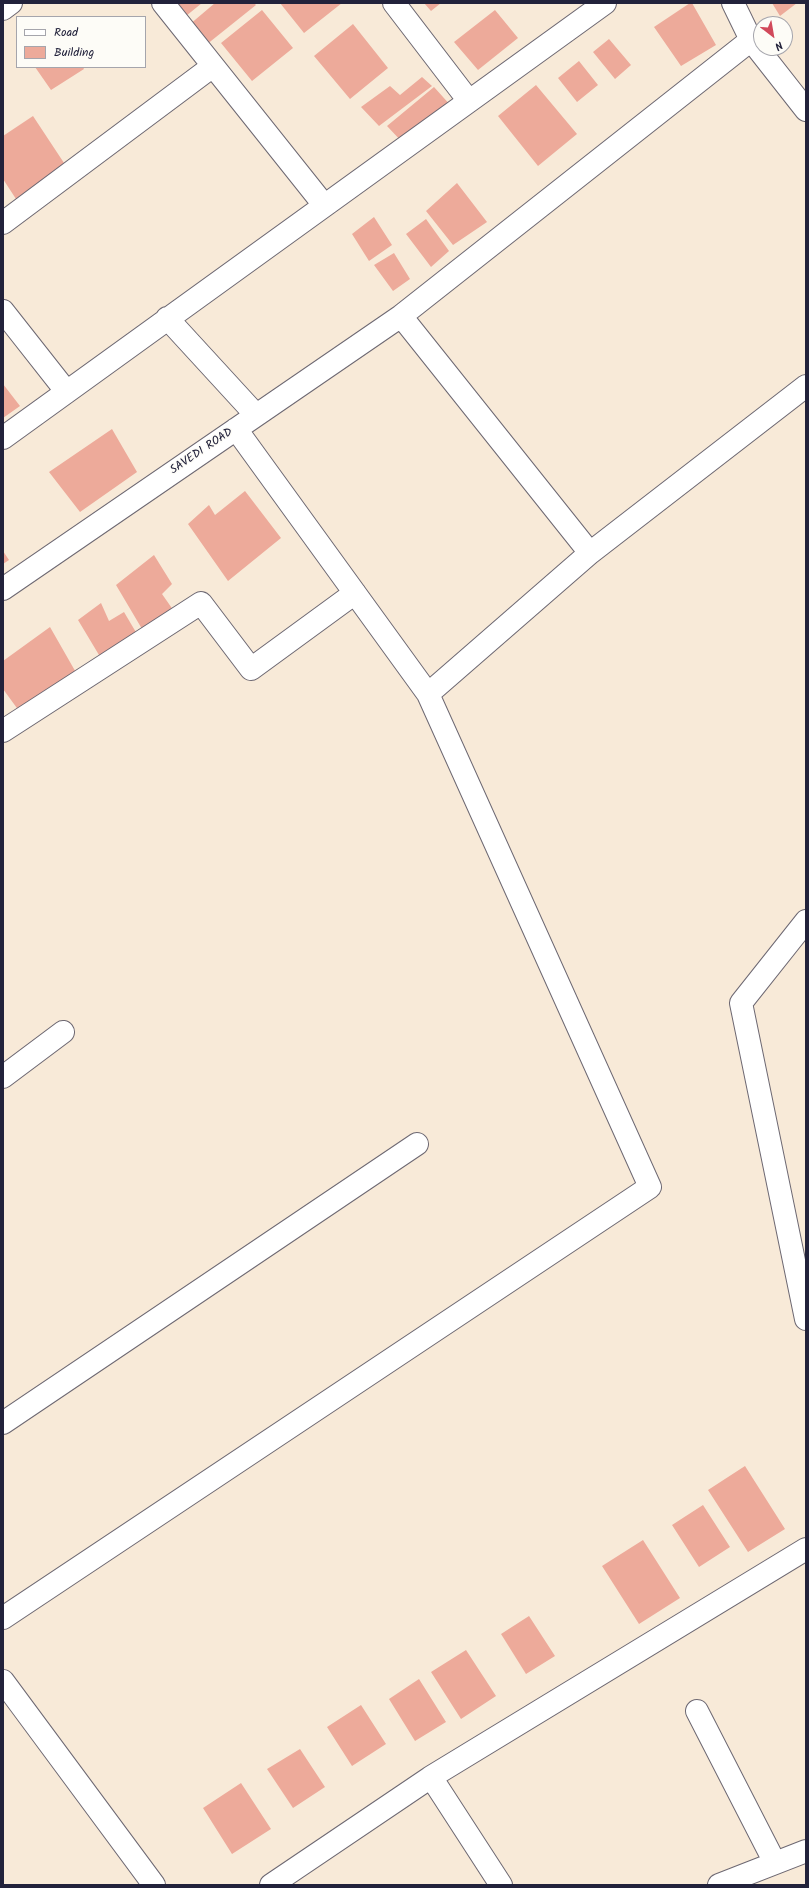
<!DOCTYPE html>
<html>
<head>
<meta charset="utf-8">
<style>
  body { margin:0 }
  #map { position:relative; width:809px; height:1888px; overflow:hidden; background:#f8ead8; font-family:Kalam,sans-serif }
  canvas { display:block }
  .frame { position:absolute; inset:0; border:4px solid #22223b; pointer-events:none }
  .legend { position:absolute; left:16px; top:16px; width:130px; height:52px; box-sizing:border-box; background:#fdfcf7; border:1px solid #a5a5ac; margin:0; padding:5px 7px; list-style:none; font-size:12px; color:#22223b }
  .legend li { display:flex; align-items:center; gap:8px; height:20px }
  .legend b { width:20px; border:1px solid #a5a5ac }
  .north { position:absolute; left:753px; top:16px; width:40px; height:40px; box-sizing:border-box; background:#fdfcf7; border:1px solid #a5a5ac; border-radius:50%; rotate:149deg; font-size:11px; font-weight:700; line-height:16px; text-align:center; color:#22223b }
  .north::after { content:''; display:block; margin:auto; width:14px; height:18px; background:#d1495b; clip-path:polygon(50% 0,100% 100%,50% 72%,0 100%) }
</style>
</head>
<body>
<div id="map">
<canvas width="809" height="1888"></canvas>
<div class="frame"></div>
<ul class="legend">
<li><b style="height:5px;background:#fff"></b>Road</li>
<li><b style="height:11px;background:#edaa9a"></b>Building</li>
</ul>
<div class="north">N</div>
</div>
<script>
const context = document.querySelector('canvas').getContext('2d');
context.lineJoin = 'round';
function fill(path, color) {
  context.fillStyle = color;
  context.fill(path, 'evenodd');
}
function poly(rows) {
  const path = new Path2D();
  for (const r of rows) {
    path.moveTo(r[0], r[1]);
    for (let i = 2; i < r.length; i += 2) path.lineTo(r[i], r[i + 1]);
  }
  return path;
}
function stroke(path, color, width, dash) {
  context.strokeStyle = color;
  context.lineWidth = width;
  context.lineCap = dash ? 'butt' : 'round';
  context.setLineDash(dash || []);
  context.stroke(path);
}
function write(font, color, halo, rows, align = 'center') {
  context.font = font + ' Kalam,sans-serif';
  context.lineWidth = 3;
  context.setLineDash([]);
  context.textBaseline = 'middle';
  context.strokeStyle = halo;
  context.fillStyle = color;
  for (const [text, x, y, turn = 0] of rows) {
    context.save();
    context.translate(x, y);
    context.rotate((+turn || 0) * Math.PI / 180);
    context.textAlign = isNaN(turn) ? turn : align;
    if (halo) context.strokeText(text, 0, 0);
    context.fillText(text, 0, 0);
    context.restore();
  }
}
const building = poly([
  [175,3,202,3,186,16],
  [215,3,254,3,256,5,206,45,189,25],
  [280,3,342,3,304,33],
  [424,3,441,3,431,11],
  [690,3,692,3,716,45,681,66,654,27],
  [772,3,797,3,780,16],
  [262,10,293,48,252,81,221,43],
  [495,10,518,38,478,70,454,42],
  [353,24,388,68,350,99,314,56],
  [609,39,631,65,615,79,593,52],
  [579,61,598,85,577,102,558,78],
  [35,67,83,67,84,69,51,90],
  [422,77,432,86,379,126,361,107,390,86,400,95],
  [536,85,577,134,538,166,498,116],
  [434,87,452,107,403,143,387,126],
  [33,116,66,166,16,199,3,179,3,136],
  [457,183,487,222,453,245,426,211],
  [374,217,392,245,369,261,352,234],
  [426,219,449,251,431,267,406,234],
  [394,253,410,279,393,291,374,265],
  [3,384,20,406,3,418],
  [112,429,137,472,80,512,49,472],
  [245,491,281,538,228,581,188,524,209,505,215,515],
  [3,551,9,560,3,564],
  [154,555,172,584,162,594,176,614,145,634,116,585],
  [101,603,109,621,124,612,137,634,102,660,78,620],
  [50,627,78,676,22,715,3,689,3,661],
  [745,1466,785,1529,748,1552,708,1490],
  [703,1505,730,1547,699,1567,672,1525],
  [643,1540,680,1598,639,1624,602,1566],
  [529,1616,555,1656,526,1674,501,1634],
  [466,1650,496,1696,461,1719,431,1672],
  [419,1679,446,1722,415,1741,389,1699],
  [361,1705,386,1744,352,1766,327,1727],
  [300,1749,325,1787,293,1808,267,1769],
  [241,1783,271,1829,232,1854,203,1808]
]);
const minor = poly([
  [163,3,324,205],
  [394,3,469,101],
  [3,9,11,3],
  [751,40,806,110],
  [3,223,213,66],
  [3,311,66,391],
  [401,316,590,553,806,386],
  [167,318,256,415],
  [236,429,428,694,590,553],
  [3,438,605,3],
  [3,589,401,316,751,40,733,3],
  [3,731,201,603,251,669,355,593],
  [806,921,741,1003,806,1319],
  [3,1077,63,1032],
  [3,1423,417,1144],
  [3,1618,650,1187,428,694],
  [3,1681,154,1885],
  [697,1711,775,1863],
  [431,1777,806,1549],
  [271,1885,431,1777,501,1885],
  [719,1885,806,1851]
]);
const streetNames = [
  ["SAVEDI ROAD",202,452,-34]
];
fill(building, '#edaa9a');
stroke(minor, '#6d6872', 24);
stroke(minor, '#fff', 22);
write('12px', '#22223b', '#fdfcf7', streetNames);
</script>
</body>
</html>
